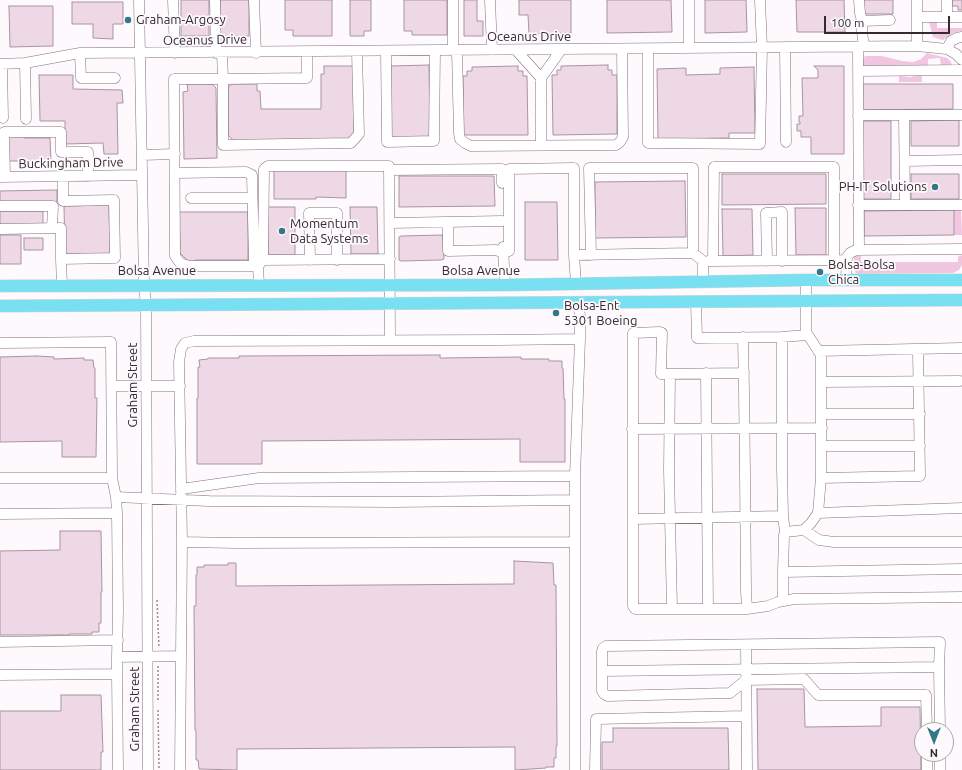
<!DOCTYPE html>
<html>
<head>
<meta charset="utf-8">
<style>
  body { margin:0 }
  #map { position:relative; width:962px; height:770px; overflow:hidden; background:#fef9fc; font-family:Ubuntu,sans-serif }
  canvas { display:block }
  .north { position:absolute; left:914px; top:722px; width:40px; height:40px; box-sizing:border-box; background:#fef9fc; border:1px solid #ada7aa; border-radius:50%; rotate:180deg; font-size:11px; font-weight:700; line-height:16px; text-align:center; color:#332b30 }
  .north::after { content:''; display:block; margin:auto; width:14px; height:18px; background:#337886; clip-path:polygon(50% 0,100% 100%,50% 72%,0 100%) }
  .scale { position:absolute; left:824px; top:16px; width:126px; height:18px; box-sizing:border-box; border:2px solid #332b30; border-top:0; padding-left:5px; font-size:12px; line-height:14px; white-space:nowrap; color:#332b30; -webkit-text-stroke:3px #fef9fc; paint-order:stroke }
</style>
</head>
<body>
<div id="map">
<canvas width="962" height="770"></canvas>
<div class="north">N</div>
<div class="scale">100 m</div>
</div>
<script>
const context = document.querySelector('canvas').getContext('2d');
context.lineJoin = 'round';
function fill(path, color) {
  context.fillStyle = color;
  context.fill(path, 'evenodd');
}
function poly(rows) {
  const path = new Path2D();
  for (const r of rows) {
    path.moveTo(r[0], r[1]);
    for (let i = 2; i < r.length; i += 2) path.lineTo(r[i], r[i + 1]);
  }
  return path;
}
function stroke(path, color, width, dash) {
  context.strokeStyle = color;
  context.lineWidth = width;
  context.lineCap = dash ? 'butt' : 'round';
  context.setLineDash(dash || []);
  context.stroke(path);
}
function write(font, color, halo, rows, align = 'center') {
  context.font = font + ' Ubuntu,sans-serif';
  context.lineWidth = 3.5;
  context.setLineDash([]);
  context.textBaseline = 'middle';
  context.strokeStyle = halo;
  context.fillStyle = color;
  for (const [text, x, y, turn = 0] of rows) {
    context.save();
    context.translate(x, y);
    context.rotate((+turn || 0) * Math.PI / 180);
    context.textAlign = isNaN(turn) ? turn : align;
    if (halo) context.strokeText(text, 0, 0);
    context.fillText(text, 0, 0);
    context.restore();
  }
}
const green = poly([
  [929,22,937,22,937,28,962,28,962,31,953,33,943,40,939,39,933,37],
  [927,53,947,58,951,62,952,66,941,66,940,58,928,59,928,65,863,66,863,59,865,56,882,56,902,61,913,62,921,59],
  [922,75,922,82,899,82,899,76,910,77],
  [954,210,961,210,962,235,954,235],
  [960,255,962,256,962,265,959,270,953,273,858,274,856,273,854,270,854,256,861,256,861,262,958,262,958,257]
]);
const building = poly([
  [181,0,209,0,209,36,181,36,181,0],
  [220,0,249,0,249,36,220,36,220,0],
  [285,0,332,0,332,36,293,36,293,30,285,30,285,0],
  [350,0,371,0,371,31,364,31,364,36,350,36,350,0],
  [404,0,447,0,447,35,412,35,412,31,404,31,404,0],
  [464,0,477,0,477,21,483,21,483,36,464,36,464,0],
  [519,0,571,0,571,33,529,34,528,15,519,15,519,0],
  [607,0,671,0,672,32,607,33,607,0],
  [705,0,746,0,747,32,705,33,705,0],
  [796,0,844,0,845,32,797,32,796,0],
  [863,0,893,0,893,14,863,14,863,0],
  [952,0,962,0,962,10,958,10,958,6,952,6,952,0],
  [72,2,123,2,123,24,113,24,113,39,93,38,93,24,72,24,72,2],
  [9,6,53,6,53,46,10,47,9,6],
  [429,65,430,136,391,141,391,66,429,65],
  [608,65,608,70,612,70,612,75,617,75,617,134,553,135,552,75,557,75,557,70,561,70,561,66,608,65],
  [324,66,354,66,354,134,348,140,234,141,228,135,228,87,232,84,257,84,257,91,260,91,261,109,321,109,321,74,324,74,324,66],
  [518,66,518,71,523,71,523,76,527,76,528,135,463,135,463,76,467,76,467,71,472,71,472,67,518,66],
  [814,66,844,66,844,154,811,154,811,137,801,137,801,131,797,131,797,124,800,124,800,122,799,122,799,116,803,116,802,78,818,78,818,70,814,66],
  [754,67,755,133,729,133,729,138,658,139,657,69,686,68,686,75,720,74,720,68,754,67],
  [39,75,73,75,73,89,122,90,123,103,117,103,118,154,104,154,103,143,65,144,65,121,40,121,39,75],
  [187,84,212,84,216,88,217,158,184,159,183,92,188,91,187,84],
  [863,84,953,84,953,109,863,110,863,84],
  [959,120,959,146,911,146,911,121,959,120],
  [863,121,891,121,891,199,863,199,863,121],
  [8,133,24,133,24,138,50,138,51,161,8,161,8,133],
  [346,168,346,198,316,197,316,199,274,199,274,169,346,168],
  [722,174,826,174,826,204,722,205,722,174],
  [911,174,959,174,959,199,911,199,911,174],
  [399,176,494,176,495,206,399,207,399,176],
  [685,181,686,237,595,238,595,182,685,181],
  [57,190,57,202,0,202,0,191,57,190],
  [525,202,557,202,558,260,525,260,525,202],
  [109,205,110,254,65,254,64,206,109,205],
  [268,207,295,207,295,255,268,255,268,207],
  [350,207,377,207,378,254,351,254,350,207],
  [795,208,826,208,826,255,796,255,795,208],
  [722,209,752,209,753,255,723,256,722,209],
  [954,210,954,235,864,236,864,211,954,210],
  [0,211,43,211,43,225,0,225,0,211],
  [179,212,248,212,248,260,195,260,191,264,178,251,180,249,179,212],
  [0,235,21,235,21,264,0,264,0,235],
  [442,235,443,237,444,259,441,260,401,261,399,260,399,237,401,236,442,235],
  [24,238,43,238,43,250,24,250,24,238],
  [440,355,440,358,521,357,521,359,549,359,549,361,562,361,562,368,563,368,564,399,565,399,565,462,520,462,520,439,262,441,262,464,197,464,197,398,198,398,198,367,200,367,199,360,208,359,208,358,239,358,239,356,440,355],
  [37,356,54,357,54,359,84,358,84,360,93,360,94,368,95,368,95,398,97,398,96,457,62,457,62,441,0,442,0,357,37,356],
  [60,531,101,531,102,592,101,592,101,623,99,623,99,632,92,632,92,634,69,634,69,635,0,635,0,551,60,550,60,531],
  [514,561,553,563,554,585,556,585,557,746,556,746,556,758,554,758,554,767,546,767,546,768,515,770,515,747,237,749,237,770,199,769,198,760,196,760,196,730,195,730,194,606,196,606,196,575,197,575,197,567,204,567,204,565,228,565,228,563,236,563,236,586,514,584,514,561],
  [757,689,804,689,805,727,881,726,881,707,920,707,921,770,758,770,757,689],
  [61,695,101,695,103,752,101,752,101,770,0,770,0,711,61,711,61,695],
  [613,728,728,728,729,770,602,770,602,742,613,742,613,728]
]);
const path = poly([
  [157,600,159,648],
  [158,700,158,666],
  [158,710,159,770]
]);
const minor = poly([
  [139,0,144,285,146,305,148,770],
  [173,0,175,53],
  [215,0,216,53],
  [254,0,256,53],
  [453,0,453,51],
  [490,0,492,50],
  [689,0,689,48],
  [859,0,860,13,862,21],
  [917,0,917,46],
  [947,0,947,17],
  [917,17,962,17],
  [864,46,862,32,862,21,890,20],
  [785,47,786,142],
  [858,47,859,250],
  [648,49,648,143,760,144,762,48,760,0],
  [947,49,951,41,957,38,962,37],
  [516,50,541,78],
  [386,51,387,142,434,141,435,51],
  [457,51,459,133,460,139,465,143,471,146,616,145,620,142,623,137,622,49],
  [307,52,307,78,223,79,223,145,351,143,359,134,357,52],
  [80,53,81,78,115,78],
  [222,53,223,79,174,79,175,256,180,263,189,266,258,266],
  [25,63,26,119],
  [0,64,25,63,80,53,917,46,947,49,956,54,962,60],
  [2,64,3,118],
  [858,71,962,70],
  [858,115,962,115],
  [904,115,905,205],
  [541,145,541,78,561,50],
  [142,155,175,154],
  [905,161,962,160],
  [389,170,502,169,502,183],
  [175,173,246,172,252,175,254,260,258,266],
  [0,177,142,175],
  [5,177,4,132,61,132,61,152,88,152,88,176],
  [191,198,252,198],
  [858,205,962,205],
  [0,206,53,206,52,228],
  [448,222,448,251,496,250,503,253,509,251,509,169,574,168,574,255,576,284],
  [390,223,502,221],
  [0,229,61,228,61,259],
  [503,247,505,285],
  [574,255,693,253,703,261,703,282],
  [591,255,589,168,693,168,693,253],
  [263,260,390,259],
  [310,260,309,213,337,213,337,260],
  [708,261,846,260],
  [713,261,714,167,834,167,834,260],
  [767,261,766,213,782,212,782,261],
  [806,280,806,332,821,355,821,478],
  [846,280,847,257,850,253,856,250,962,249],
  [259,285,258,266,263,260,264,169,268,166,389,166,390,340],
  [62,286,61,259,115,258,114,200,63,201,63,176],
  [696,302,697,338,782,337],
  [743,337,744,391,745,474,746,591,747,609,635,609,633,606,633,333,660,332,662,333,661,374,744,373],
  [0,343,111,342,112,478,116,497,117,513,118,610,117,657],
  [918,350,920,476,821,478,818,513,811,523,804,530,785,532,784,535,783,572,962,569],
  [818,351,962,348],
  [706,373,708,609],
  [670,374,669,470,672,609],
  [821,382,960,381],
  [112,386,180,386],
  [821,414,920,414],
  [632,429,822,428],
  [821,446,920,446],
  [0,478,112,478],
  [181,489,259,478,575,476],
  [116,497,209,501,394,502,575,500],
  [818,513,962,508],
  [0,514,117,513],
  [633,519,783,516],
  [804,530,819,540,834,542,962,542],
  [785,532,783,516,782,468,782,337,807,335],
  [182,542,237,543,575,542],
  [783,572,783,601],
  [747,609,768,606,778,602,794,599,962,597],
  [0,642,118,640],
  [746,645,747,770],
  [939,667,940,730],
  [602,671,939,667,940,642,606,646,603,648,602,651,602,691,604,694,608,696,730,693,746,680,804,679,818,695,926,695,927,730],
  [117,674,117,657,181,656],
  [0,675,117,674,118,770],
  [927,754,927,770],
  [940,754,940,770],
  [180,770,182,542,179,362,181,349,185,343,194,341,499,340,580,339],
  [575,770,575,476,580,339,580,316,578,302],
  [595,770,596,719,746,716]
]);
const major = poly([
  [0,286,505,285,806,280,962,280],
  [0,306,962,300]
]);
const markers = [
  [128,20,4,"#337886"],
  [935,187,4,"#337886"],
  [282,231,4,"#337886"],
  [820,272,4,"#337886"],
  [556,313,4,"#337886"]
];
const poiNames = [
  ["Graham-Argosy",136,20],
  ["PH-IT Solutions",927,187,"right"],
  ["Momentum",290,224],
  ["Data Systems",290,239],
  ["Bolsa-Bolsa",828,265],
  ["Chica",828,280],
  ["Bolsa-Ent",564,306],
  ["5301 Boeing",564,321]
];
const streetNames = [
  ["Oceanus Drive",529,37],
  ["Oceanus Drive",205,40,-1],
  ["Buckingham Drive",71,163,-1],
  ["Bolsa Avenue",157,271],
  ["Bolsa Avenue",481,271],
  ["Graham Street",133,385,-90],
  ["Graham Street",135,709,-90]
];
fill(green, '#f0c6e1');
fill(building, '#efd8e6');
stroke(building, '#a894a1', 1);
stroke(minor, '#84707d', 11);
stroke(major, '#d6d5d6', 13);
stroke(path, '#948e92', 1.5, [2, 2]);
stroke(minor, '#fff', 10);
stroke(major, '#79e0f2', 12);
for (const [x, y, r, color] of markers) {
  const dot = new Path2D();
  dot.arc(x, y, r, 0, 2 * Math.PI);
  context.fillStyle = color;
  context.fill(dot);
  stroke(dot, '#fef9fc', 1.5);
}
write('13px', '#332b30', '#fef9fc', poiNames, 'left');
write('13px', '#332b30', '#fef9fc', streetNames);
</script>
</body>
</html>
